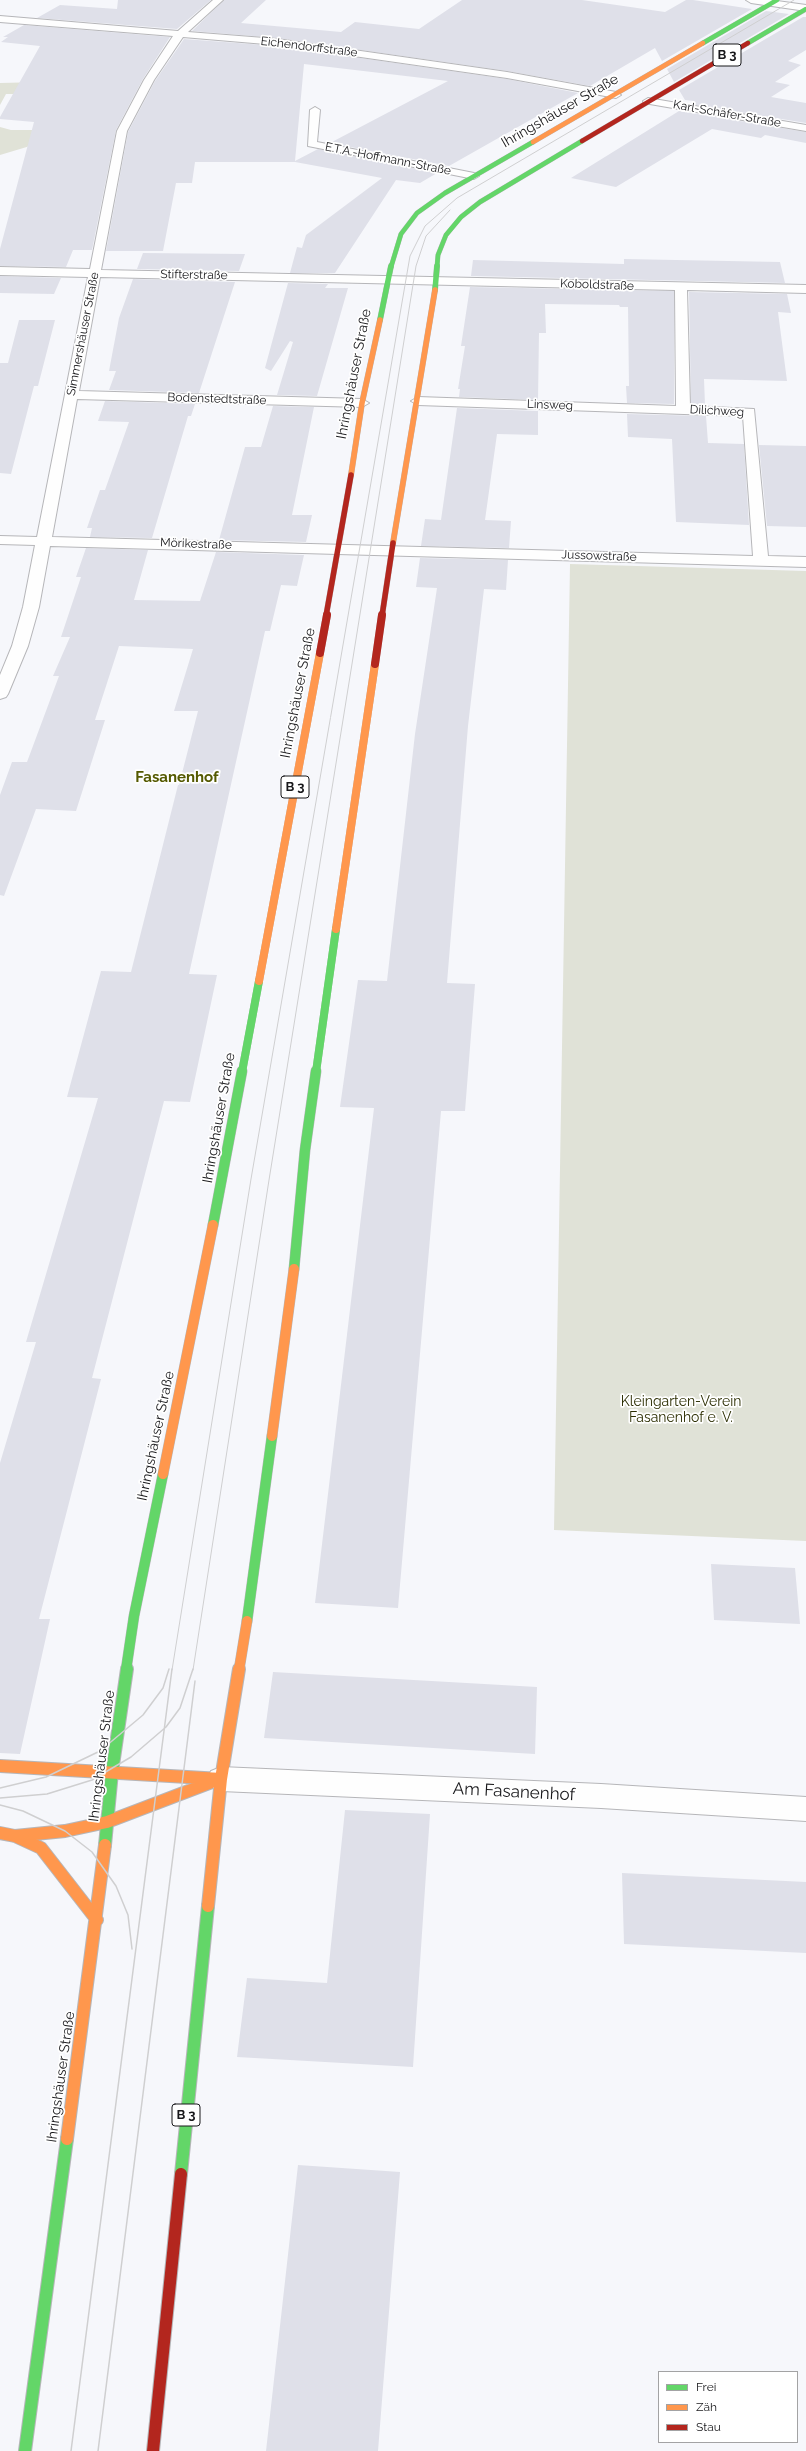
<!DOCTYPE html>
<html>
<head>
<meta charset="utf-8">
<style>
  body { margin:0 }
  #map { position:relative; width:806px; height:2451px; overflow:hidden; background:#f6f7fb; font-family:Raleway,sans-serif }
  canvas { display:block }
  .legend { position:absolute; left:658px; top:2371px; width:140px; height:72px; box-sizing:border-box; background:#fff; border:1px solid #a3a3a4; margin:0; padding:5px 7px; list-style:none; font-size:12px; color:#18181b }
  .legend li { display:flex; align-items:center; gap:8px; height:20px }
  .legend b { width:20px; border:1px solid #a3a3a4 }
</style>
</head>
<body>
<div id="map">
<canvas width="806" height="2451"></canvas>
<ul class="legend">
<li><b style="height:5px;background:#63d668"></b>Frei</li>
<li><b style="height:5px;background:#ff974d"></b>Zäh</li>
<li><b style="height:5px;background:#b3261e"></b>Stau</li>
</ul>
</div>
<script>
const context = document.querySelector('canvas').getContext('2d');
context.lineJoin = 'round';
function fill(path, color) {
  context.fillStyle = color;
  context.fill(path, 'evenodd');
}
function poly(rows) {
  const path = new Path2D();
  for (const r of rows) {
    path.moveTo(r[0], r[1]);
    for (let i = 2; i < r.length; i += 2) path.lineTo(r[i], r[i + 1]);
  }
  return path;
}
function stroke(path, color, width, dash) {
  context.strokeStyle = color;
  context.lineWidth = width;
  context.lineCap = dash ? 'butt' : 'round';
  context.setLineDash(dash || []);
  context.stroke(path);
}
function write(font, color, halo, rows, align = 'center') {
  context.font = font + ' Raleway,sans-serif';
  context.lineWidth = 3.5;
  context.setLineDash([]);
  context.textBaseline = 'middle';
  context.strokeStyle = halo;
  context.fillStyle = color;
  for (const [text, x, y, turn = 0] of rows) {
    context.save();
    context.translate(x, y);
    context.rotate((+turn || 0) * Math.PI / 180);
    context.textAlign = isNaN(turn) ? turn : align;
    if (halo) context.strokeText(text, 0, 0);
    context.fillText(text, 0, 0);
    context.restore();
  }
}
const green = poly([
  [41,82,34,94,6,94,0,105,0,83],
  [0,127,11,130,52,130,30,146,0,155],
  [570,564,806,571,806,1541,554,1530]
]);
const building = poly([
  [118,0,211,0,177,29,37,18,60,5,117,9],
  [224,0,266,0,241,23,341,32,355,22,419,29,462,0,582,0,665,12,686,0,693,0,752,9,662,61,655,48,590,86,507,71,277,38,192,31],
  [766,11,789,14,674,82,667,69],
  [803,17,806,17,806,50,788,61,801,65,775,82,790,85,771,97,806,103,806,123,690,104,694,101,685,100,679,90],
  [24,25,170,37,143,79,116,130,92,250,73,250,66,267,0,266,0,249,34,122,0,119,0,117,40,46,1,42,8,37,3,37],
  [184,39,277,46,507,79,578,93,449,166,330,143,448,81,304,64,295,161,318,149,437,173,420,183,396,180,335,273,290,273,297,247,302,248,306,235,382,178,295,162,195,162,192,183,176,183,163,251,106,251,128,132,155,81],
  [679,111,806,132,806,143,765,135,761,138,712,129,616,187,571,178],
  [143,253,245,254,239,271,137,269],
  [624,259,780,262,785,283,471,276,473,260,624,264],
  [0,276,61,278,54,294,0,293],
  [133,279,235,282,199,393,109,390,116,371,109,371,119,318],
  [288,283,328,284,325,288,348,288,317,396,277,395,293,342,290,341,271,371,265,368],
  [470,287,674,291,674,404,627,403,626,386,629,386,628,307,620,307,619,305,545,304,546,333,539,333,538,400,459,397,460,389,458,389,465,346,461,346],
  [689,292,787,294,791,313,778,312,787,381,704,379,705,405,691,405],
  [19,320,55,320,38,386,34,386,11,474,0,473,0,363,8,363],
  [105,401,195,404,191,416,188,416,152,538,90,537,92,528,87,528,100,490,105,490,129,422,98,421],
  [273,406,314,407,292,515,312,515,306,542,219,540,245,447,261,447],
  [457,408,538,411,538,435,497,434,485,520,511,521,509,548,421,546,425,519,441,520],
  [627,414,706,416,708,443,744,444,749,525,676,522,672,439,628,437],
  [759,445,806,446,806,527,767,526],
  [86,548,148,550,134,600,200,601,216,552,304,555,297,586,281,585,270,631,265,631,189,974,217,975,190,1102,164,1101,92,1378,101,1379,39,1619,50,1619,20,1754,0,1753,0,1463,36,1342,26,1342,98,1098,67,1097,101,971,131,972,178,785,179,785,198,711,174,711,193,649,119,646,95,720,105,720,76,811,36,809,4,896,0,895,0,795,12,762,27,762,59,676,53,676,70,637,61,637,81,577,76,577],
  [420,558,508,560,506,590,484,589,468,726,447,983,475,984,465,1111,441,1111,398,1608,315,1603,374,1108,340,1107,358,980,387,981,415,734,437,588,416,587],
  [711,1564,795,1568,800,1624,714,1620],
  [273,1672,537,1687,535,1754,264,1738],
  [345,1810,430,1814,413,2067,237,2057,247,1978,327,1983],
  [622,1873,806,1882,806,1953,624,1944],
  [298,2165,400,2172,378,2451,266,2451]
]);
const street = poly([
  [213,0,223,0,188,32,277,39,507,72,616,92,621,95,616,98,507,78,277,45,183,37,154,80,127,131,101,270,806,285,806,293,687,290,690,406,754,409,768,556,806,557,806,567,50,546,39,607,28,646,8,694,6,697,0,699,0,675,12,646,23,607,35,545,0,544,0,536,37,537,88,277,0,275,0,267,90,269,117,131,144,80,173,36,0,22,0,16,178,31,213,0],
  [100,277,675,290,676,406,418,397,411,401,418,405,743,416,753,556,52,537,77,399,362,407,369,403,362,399,79,391,100,277],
  [746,0,770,0,806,5,806,11,751,3,746,0],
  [648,98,806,125,806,131,644,103,643,101,648,98],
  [315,107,320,110,317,142,474,173,479,176,474,179,308,146,310,110,315,107],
  [221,1767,601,1784,806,1797,806,1821,601,1808,221,1791,211,1787,207,1779,211,1771,221,1767]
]);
const fastFar4 = poly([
  [703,43,777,0],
  [748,43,806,9],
  [391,267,401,234,417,213,445,193,533,142],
  [437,267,438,255,446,235,461,217,480,202,582,141]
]);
const fastFar3 = poly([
  [435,290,437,266],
  [380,320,391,266]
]);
const fastFar2 = poly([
  [242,1072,259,981],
  [316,1072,336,929]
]);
const fastFar1 = poly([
  [213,1225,242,1071],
  [294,1269,305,1150,316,1071],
  [247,1621,272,1436],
  [126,1670,134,1616,163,1474]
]);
const fast = poly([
  [105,1845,112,1772,127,1669],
  [181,2174,208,1906],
  [25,2451,67,2139]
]);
const slowFar4 = poly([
  [533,142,703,43]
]);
const slowFar3 = poly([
  [351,475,362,403,380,320],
  [393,543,435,290]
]);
const slowFar2 = poly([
  [336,929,375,664],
  [259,981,320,653]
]);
const slowFar1 = poly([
  [272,1436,294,1269],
  [163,1474,213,1225],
  [239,1670,247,1621]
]);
const slow = poly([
  [0,1766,221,1779],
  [0,1833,15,1836,41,1848,97,1920],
  [15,1836,65,1831,107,1822,212,1782],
  [208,1906,221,1779,239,1669],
  [67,2139,105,1845]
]);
const jamFar3 = poly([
  [582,141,748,43]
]);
const jamFar2 = poly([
  [326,616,351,475],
  [382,616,393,543]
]);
const jamFar1 = poly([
  [320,653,327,615],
  [375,664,382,615]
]);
const jam = poly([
  [153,2451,181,2174]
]);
const tramFar1 = poly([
  [172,1670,251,1179,410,256,425,226,457,198,794,0],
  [193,1670,269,1180,416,266,426,236,450,210]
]);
const tram = poly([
  [0,1788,46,1777,100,1751,143,1715,163,1688,169,1669],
  [0,1798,47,1794,92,1780,131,1757,166,1727,180,1708,193,1669],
  [0,1805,23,1811,65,1831,92,1852,116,1886,128,1915,132,1949],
  [71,2451,172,1669],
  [98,2451,195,1681]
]);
const farStreetnames = [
  ["Eichendorffstraße",309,47,7],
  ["Karl-Schäfer-Straße",727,114,10],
  ["E.T.A.-Hoffmann-Straße",388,159,11],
  ["Stifterstraße",194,275,1],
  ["Koboldstraße",597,285,2],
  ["Simmershäuser Straße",83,334,-79],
  ["Bodenstedtstraße",217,399,2],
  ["Linsweg",550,405,2],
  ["Dilichweg",717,411,3],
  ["Mörikestraße",196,544,2],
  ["Jussowstraße",599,556,2]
];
const shields = [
  [727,55,28],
  [295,787,28],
  [186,2115,28]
];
const shieldNames = [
  ["B 3",727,55],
  ["B 3",295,787],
  ["B 3",186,2115]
];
const streetNames = [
  ["Ihringshäuser Straße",560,111,-30],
  ["Ihringshäuser Straße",354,374,-79],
  ["Ihringshäuser Straße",298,693,-79],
  ["Ihringshäuser Straße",219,1118,-80],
  ["Ihringshäuser Straße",156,1436,-78],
  ["Ihringshäuser Straße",102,1756,-83],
  ["Ihringshäuser Straße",61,2077,-82]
];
const parkNames = [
  ["Kleingarten-Verein",681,1402],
  ["Fasanenhof e. V.",681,1418]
];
const farDistrictnames = [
  ["Fasanenhof",177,777]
];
const nearStreetnames = [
  ["Am Fasanenhof",514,1792,3]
];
fill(green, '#e0e2d7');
fill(building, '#dfe0e9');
stroke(street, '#b6b6b9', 2);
stroke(fastFar4, '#b6b6b9', 5);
stroke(fastFar3, '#b6b6b9', 6);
stroke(fastFar2, '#b6b6b9', 8);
stroke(fastFar1, '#b6b6b9', 11);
stroke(fast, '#b6b6b9', 14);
stroke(slowFar4, '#b6b6b9', 5);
stroke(slowFar3, '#b6b6b9', 6);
stroke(slowFar2, '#b6b6b9', 8);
stroke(slowFar1, '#b6b6b9', 11);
stroke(slow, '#b6b6b9', 14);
stroke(jamFar3, '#b6b6b9', 5);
stroke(jamFar2, '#b6b6b9', 6);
stroke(jamFar1, '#b6b6b9', 8);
stroke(jam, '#b6b6b9', 14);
fill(street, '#fefefe');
stroke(fastFar4, '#63d668', 4.5);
stroke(fastFar3, '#63d668', 5.5);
stroke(fastFar2, '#63d668', 8);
stroke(fastFar1, '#63d668', 10);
stroke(fast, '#63d668', 12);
stroke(slowFar4, '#ff974d', 4.5);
stroke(slowFar3, '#ff974d', 5.5);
stroke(slowFar2, '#ff974d', 8);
stroke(slowFar1, '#ff974d', 10);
stroke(slow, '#ff974d', 12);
stroke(jamFar3, '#b3261e', 4.5);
stroke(jamFar2, '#b3261e', 5.5);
stroke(jamFar1, '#b3261e', 8);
stroke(jam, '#b3261e', 12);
stroke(tramFar1, '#cfcfd0', 1);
stroke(tram, '#cfcfd0', 1.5);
write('12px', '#18181b', '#fff', farStreetnames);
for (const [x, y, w] of shields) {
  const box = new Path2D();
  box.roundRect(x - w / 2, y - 11, w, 22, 3);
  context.fillStyle = '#fff';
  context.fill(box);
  stroke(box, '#18181b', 1);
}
write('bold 13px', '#18181b', null, shieldNames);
write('14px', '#18181b', '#fff', streetNames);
write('14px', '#2c2e02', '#fff', parkNames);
write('bold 15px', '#545900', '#fff', farDistrictnames);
write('17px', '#18181b', '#fff', nearStreetnames);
</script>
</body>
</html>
